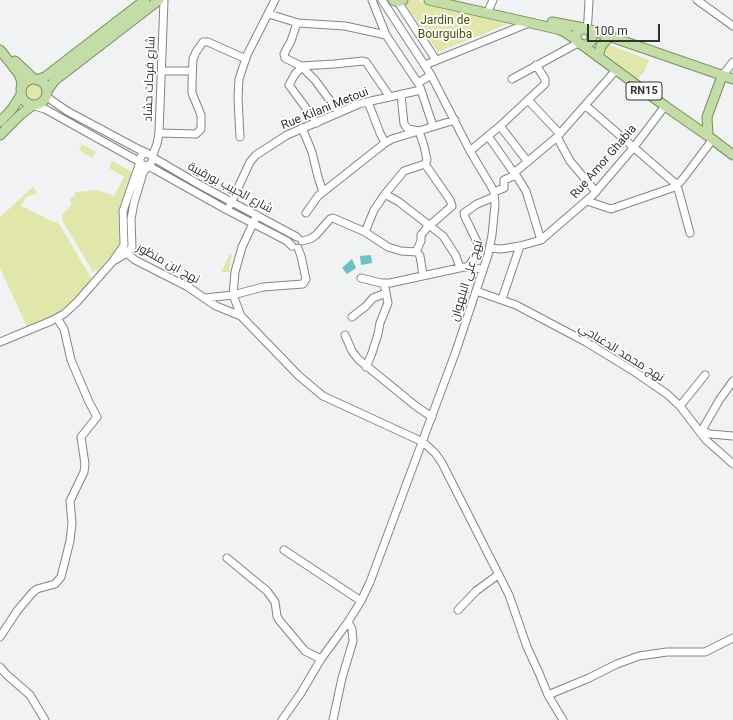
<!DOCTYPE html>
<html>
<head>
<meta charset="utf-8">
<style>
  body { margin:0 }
  #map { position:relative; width:733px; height:720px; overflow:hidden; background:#f1f2f3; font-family:Roboto,sans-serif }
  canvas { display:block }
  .scale { position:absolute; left:587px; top:24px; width:73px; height:18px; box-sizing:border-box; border:2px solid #323232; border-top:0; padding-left:5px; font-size:12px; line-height:14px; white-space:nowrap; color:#323232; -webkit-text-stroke:3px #fff; paint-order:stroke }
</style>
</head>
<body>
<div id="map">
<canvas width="733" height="720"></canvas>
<div class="scale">100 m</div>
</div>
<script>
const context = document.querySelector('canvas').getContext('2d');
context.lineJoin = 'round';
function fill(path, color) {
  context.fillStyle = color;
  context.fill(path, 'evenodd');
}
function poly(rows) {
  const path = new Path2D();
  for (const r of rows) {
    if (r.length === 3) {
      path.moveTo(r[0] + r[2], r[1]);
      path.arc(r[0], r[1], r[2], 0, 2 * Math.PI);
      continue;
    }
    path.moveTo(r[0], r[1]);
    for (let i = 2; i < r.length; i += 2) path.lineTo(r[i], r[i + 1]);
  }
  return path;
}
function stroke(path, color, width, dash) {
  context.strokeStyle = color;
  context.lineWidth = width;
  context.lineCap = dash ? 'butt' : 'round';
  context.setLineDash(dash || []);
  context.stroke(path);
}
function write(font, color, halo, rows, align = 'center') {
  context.font = font + ' Roboto,Cairo,sans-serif';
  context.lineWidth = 3.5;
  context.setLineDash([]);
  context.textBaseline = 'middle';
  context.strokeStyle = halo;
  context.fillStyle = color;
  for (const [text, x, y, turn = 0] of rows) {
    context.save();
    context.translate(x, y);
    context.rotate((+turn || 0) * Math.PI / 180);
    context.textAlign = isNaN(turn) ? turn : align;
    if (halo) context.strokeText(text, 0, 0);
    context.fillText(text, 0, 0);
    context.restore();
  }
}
const green = poly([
  [409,0,417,0,508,24,438,52,405,4],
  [602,42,649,60,644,72,637,79,599,49],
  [34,92,9],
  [82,144,96,152,92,158,79,150],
  [112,161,130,171,131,175,118,211,119,242,118,247,97,272,96,270,93,272,62,220,62,215,71,205,70,199,75,196,75,192,98,190,114,196,124,177,109,168],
  [33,187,38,193,26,197,21,206,51,221,58,222,92,279,72,302,60,312,27,327,0,268,0,217],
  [230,254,232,255,230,262,229,272,221,272]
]);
const water = poly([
  [371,255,372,263,361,265,360,256],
  [352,259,356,268,347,274,342,268]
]);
const minor = poly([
  [164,0,159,133,157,144,152,157,200,185,297,237],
  [372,0,386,35,418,83,431,75],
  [697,0,733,26],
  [398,2,436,60],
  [489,9,493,0],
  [269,14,298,23,345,26,386,35],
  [297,23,291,41,284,54,285,58,301,66,334,64,363,61,366,62,390,97],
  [587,29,588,19,589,0],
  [425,65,529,23],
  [301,66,315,80,339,113],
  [302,67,295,74,289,85,317,123],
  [162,71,192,71],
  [722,76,733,62],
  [512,79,578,43],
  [420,87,433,126],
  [401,95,404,124,408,129,419,131,424,146,427,160,425,164,404,171,385,194,399,202,443,236,456,256,460,268],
  [47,97,67,111,140,150,147,153],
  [528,100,560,134],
  [368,102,380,133,385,143],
  [585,105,677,185,690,233],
  [500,126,528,162],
  [302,128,312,152,318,177,323,192],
  [159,133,196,134,201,129,201,115,192,93,192,83,193,59,196,52,203,42,208,42,246,59],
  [488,136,514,173],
  [240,137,238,98,239,79,247,55,275,0],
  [557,137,570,161,596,192],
  [470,151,500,126,545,84,545,79,536,65],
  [425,164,450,200,452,206,429,226],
  [516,175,526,191,541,240],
  [494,192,504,188,504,180,516,175,514,173,557,137,616,70],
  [587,201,611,209,672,188,677,185,682,180,713,139],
  [230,205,250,162,256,155,287,135,359,104,371,101,421,90],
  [306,213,318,196,323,192,385,143,392,139,455,120],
  [257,215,242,247,235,272,233,295,241,316,299,376,323,396,423,442,435,453,442,463,509,595,527,647,539,673,548,695,563,720],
  [365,232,374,210,385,194],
  [302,241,310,239,316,235,330,219,333,218,365,232,388,247,401,251,417,252,420,256,423,275],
  [490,248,501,249,520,246,541,240,592,196,634,147,665,106],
  [123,250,135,260,188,287,216,306,241,316],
  [416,252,421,241,421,235,426,229,427,224],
  [115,260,127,253,132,247,131,219,134,203,143,173,148,166,151,163,153,159,151,155,145,153,142,155,140,158,140,162,143,165,148,166,154,169,227,210,287,241,292,246],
  [468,267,476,255,479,246,465,217,464,213,477,204,494,197],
  [361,278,381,283,390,283,464,267,472,267,483,270],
  [476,291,516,305,586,342,635,372,667,394,680,406,706,440,733,464],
  [205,298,233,295,263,287,303,284,306,279,301,256,298,248],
  [502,299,520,246],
  [352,317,366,306,373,298,386,293],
  [345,335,352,351,358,359,417,407,432,417],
  [0,342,51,321,64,314,77,302,113,261,124,245,123,211,140,162,45,109,34,106],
  [366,367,372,353,378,334,380,323,388,303,384,283],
  [680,406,705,375],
  [700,430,710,434,733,436],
  [702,430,720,399,733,381],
  [284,550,361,601],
  [227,558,267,591,275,602,277,616,279,620,305,651,321,659],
  [458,610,476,591,498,575],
  [0,637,17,611,33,592,37,589,55,584,61,577,70,541,72,523,70,501,84,472,85,464,81,437,97,417,89,402,71,360,64,329,57,318],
  [0,667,7,675,30,695,45,720],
  [548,695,589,678,617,664,639,656,667,652,705,652,733,638],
  [282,720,301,693,321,659,348,622,361,601,370,582,456,351,488,255,492,235,495,205,494,192,491,186,470,151,431,75,382,0],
  [333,720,342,678,353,641,352,629,348,622]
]);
const major = poly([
  [393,0,398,2,403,0],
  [429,0,557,29,563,31,577,40],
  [552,22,584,28],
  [584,37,8],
  [588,29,733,79],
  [581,44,665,106,708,136,733,155],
  [0,50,19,74,22,82,21,89],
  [598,57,601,46,609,37],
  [15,61,34,79],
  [34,92,13],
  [37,80,45,77,145,0],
  [47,91,54,81,159,0],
  [0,122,12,109,21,95],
  [0,135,20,115,33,105],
  [708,136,707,117,722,76]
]);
const shields = [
  [644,91,36]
];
const shieldNames = [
  ["RN15",644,91]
];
const parkNames = [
  ["Jardin de",445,21],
  ["Bourguiba",445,35]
];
const streetNames = [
  ["شارع فرحات حشاد",150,79,-88],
  ["Rue Kilani Metoui",325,109,-22],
  ["Rue Amor Ghabia",604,162,-49],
  ["شارع الحبيب بورقيبة",230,188,28],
  ["نهج ابن منظور",168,264,29],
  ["نهج علي البلهوان",467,281,-73],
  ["نهج محمد الدغباجي",621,353,32]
];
fill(green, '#e1e7ab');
fill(water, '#6fbfc7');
stroke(minor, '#848485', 9);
stroke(major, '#789158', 11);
stroke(minor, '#fff', 7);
stroke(major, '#c4dca7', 9);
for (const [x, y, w] of shields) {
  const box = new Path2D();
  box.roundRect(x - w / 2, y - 9, w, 18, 3);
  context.fillStyle = '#fff';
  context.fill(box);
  stroke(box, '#323232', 1);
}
write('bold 11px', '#323232', null, shieldNames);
write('12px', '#4e510b', '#fff', parkNames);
write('12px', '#323232', '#fff', streetNames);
</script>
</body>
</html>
